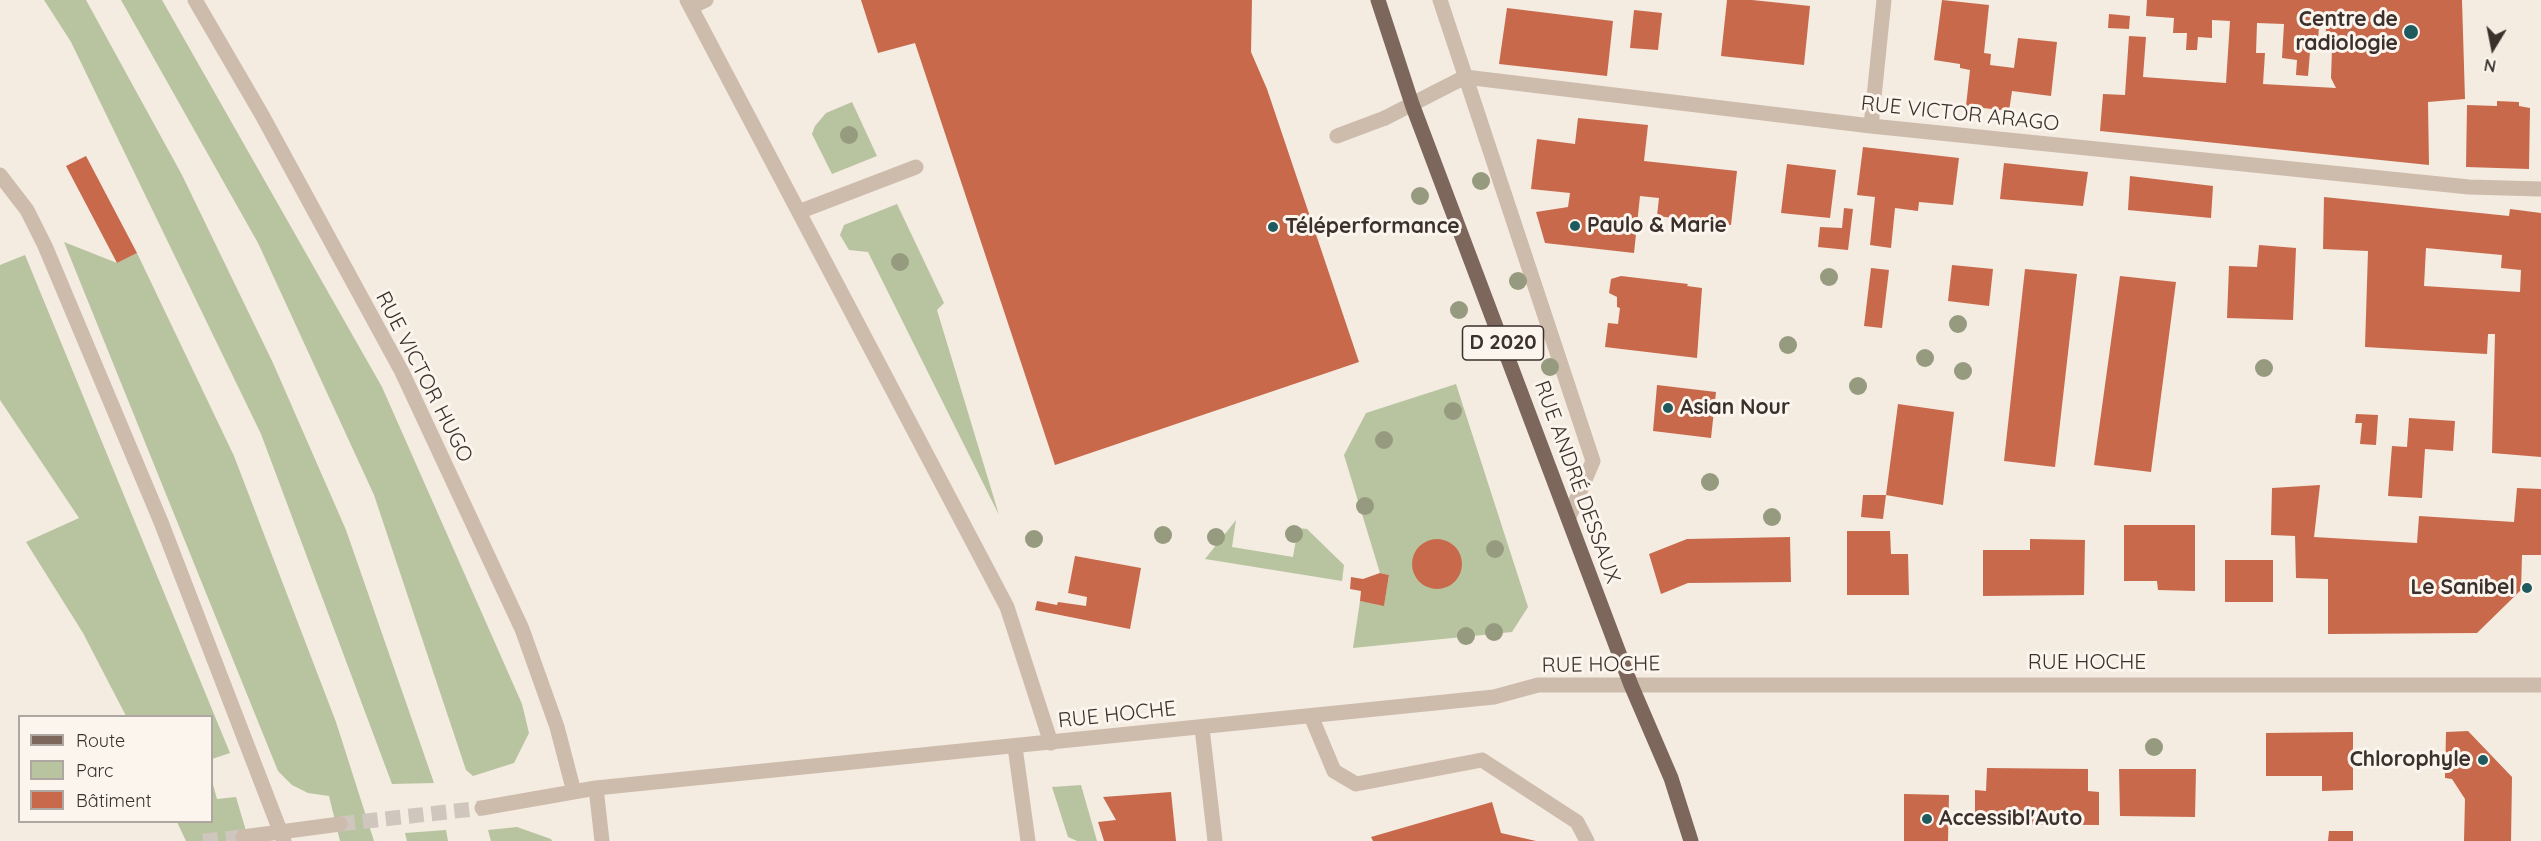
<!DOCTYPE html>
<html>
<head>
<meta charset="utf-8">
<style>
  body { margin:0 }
  #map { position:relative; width:2541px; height:841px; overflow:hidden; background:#f4ebe1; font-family:Quicksand,sans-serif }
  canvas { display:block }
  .legend { position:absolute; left:18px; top:715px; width:195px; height:108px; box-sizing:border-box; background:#fbf5ee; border:2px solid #aea6a0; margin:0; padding:8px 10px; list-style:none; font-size:18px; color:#3b302b }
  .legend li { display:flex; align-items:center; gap:12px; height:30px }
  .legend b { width:30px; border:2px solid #aea6a0 }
  .north { position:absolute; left:2463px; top:18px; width:60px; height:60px; -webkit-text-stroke:4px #fbf5ee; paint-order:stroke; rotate:190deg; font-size:16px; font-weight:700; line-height:24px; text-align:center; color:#3b302b }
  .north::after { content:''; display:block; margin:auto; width:21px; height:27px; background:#3b302b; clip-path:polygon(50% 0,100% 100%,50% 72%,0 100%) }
</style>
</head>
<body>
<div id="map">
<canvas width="2541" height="841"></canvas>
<ul class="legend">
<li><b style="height:8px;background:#7d675c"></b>Route</li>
<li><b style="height:16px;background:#b8c4a0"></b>Parc</li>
<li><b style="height:16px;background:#c8694b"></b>Bâtiment</li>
</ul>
<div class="north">N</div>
</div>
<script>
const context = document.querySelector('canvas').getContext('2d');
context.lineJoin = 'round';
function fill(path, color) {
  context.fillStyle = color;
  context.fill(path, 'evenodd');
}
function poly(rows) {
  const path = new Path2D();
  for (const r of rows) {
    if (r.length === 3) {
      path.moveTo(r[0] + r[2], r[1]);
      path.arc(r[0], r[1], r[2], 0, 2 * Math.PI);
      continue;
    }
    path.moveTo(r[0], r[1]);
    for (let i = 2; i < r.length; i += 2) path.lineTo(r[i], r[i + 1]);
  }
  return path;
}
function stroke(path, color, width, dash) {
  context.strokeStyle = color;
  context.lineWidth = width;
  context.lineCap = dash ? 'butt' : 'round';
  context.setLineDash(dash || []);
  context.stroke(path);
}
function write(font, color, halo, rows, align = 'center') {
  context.font = font + ' Quicksand,sans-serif';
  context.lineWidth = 6;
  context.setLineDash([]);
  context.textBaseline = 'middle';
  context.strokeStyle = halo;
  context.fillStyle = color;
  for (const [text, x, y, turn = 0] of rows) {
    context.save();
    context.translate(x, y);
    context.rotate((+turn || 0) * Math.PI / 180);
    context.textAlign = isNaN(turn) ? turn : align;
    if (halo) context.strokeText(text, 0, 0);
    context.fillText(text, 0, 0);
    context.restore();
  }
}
const green = poly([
  [44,0,86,0,182,175,273,363,346,530,434,783,392,784,261,434,71,42],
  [121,0,162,0,382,387,522,704,529,733,514,763,473,776,466,770,374,495,258,243],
  [852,102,877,156,832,174,812,134,815,126,826,113],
  [897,204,944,303,937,310,999,515,868,252,849,250,840,235,844,225],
  [64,242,117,263,137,253,234,456,336,722,374,841,340,841,329,796,308,793,292,785,278,771],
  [25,255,230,753,212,759,212,716,126,716,83,633,26,542,79,518,0,400,0,265],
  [1456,384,1528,607,1512,632,1353,648,1360,601,1384,605,1389,575,1380,573,1344,455,1366,413],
  [1236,520,1232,547,1293,557,1298,528,1307,529,1344,565,1342,581,1205,559],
  [212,781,217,799,236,797,249,841,186,841,177,822,212,822],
  [1081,785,1097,841,1077,841,1068,837,1052,787],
  [517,827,551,839,552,841,491,841,488,830],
  [446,830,448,841,407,841,405,833]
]);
const building = poly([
  [861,0,1252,0,1251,52,1267,89,1359,362,1055,465,915,43,878,53],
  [1727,0,1752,0,1810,6,1804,65,1721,56],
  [1942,0,1989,5,1984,53,1991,54,1990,65,2014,68,2018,38,2057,42,2051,96,2012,91,2009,111,1966,106,1970,70,1960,68,1960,64,1934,60],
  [2147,0,2462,0,2465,99,2428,102,2429,165,2100,131,2103,94,2125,95,2129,36,2146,37,2143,77,2226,83,2230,21,2212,20,2212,38,2198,37,2197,50,2186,50,2187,33,2173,33,2174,18,2146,16],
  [2257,23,2284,24,2282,58,2297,60,2296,75,2308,76,2311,40,2318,40,2319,27,2326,27,2325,47,2332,49,2331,78,2336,88,2263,84,2265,53,2256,53],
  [1507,8,1613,21,1607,76,1499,64],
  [1634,10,1662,13,1658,50,1630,48],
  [2109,14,2130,16,2129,29,2108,28],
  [2497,101,2519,102,2519,106,2530,108,2529,169,2466,167,2467,105,2497,106],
  [1578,118,1648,125,1644,161,1737,171,1731,225,1657,216,1659,198,1640,196,1634,253,1545,243,1536,212,1568,207,1570,193,1531,189,1537,139,1575,144],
  [1863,147,1959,158,1953,205,1919,202,1918,211,1895,208,1891,248,1870,245,1875,197,1857,195],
  [86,156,137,253,117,263,66,166],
  [2004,163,2088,172,2083,206,2000,199],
  [1787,164,1836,170,1830,218,1781,213],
  [2130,176,2213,186,2211,218,2128,210],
  [2324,197,2509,216,2510,209,2541,213,2541,457,2492,453,2495,334,2488,334,2487,354,2365,347,2368,251,2323,249],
  [2426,248,2502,255,2501,268,2521,270,2520,292,2424,286],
  [1844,208,1853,209,1848,250,1818,247,1820,227,1842,228],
  [2259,245,2296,248,2293,320,2227,318,2229,266,2257,267],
  [1952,265,1993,269,1989,306,1948,301],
  [1871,268,1889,270,1882,328,1864,326],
  [2025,269,2077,274,2055,467,2004,461],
  [1621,276,1688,284,1687,286,1702,288,1697,358,1605,347,1608,323,1618,324,1620,308,1617,307,1617,297,1609,293,1611,279],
  [2120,276,2176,282,2151,472,2094,465],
  [1657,385,1716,392,1711,438,1653,431],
  [1898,404,1954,412,1943,505,1886,495,1883,519,1861,517,1863,495,1886,495],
  [2356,414,2378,415,2376,445,2360,444,2362,423,2355,423],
  [2409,418,2455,421,2453,451,2425,449,2422,498,2388,496,2392,446,2407,447],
  [2320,485,2314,537,2417,543,2419,516,2514,522,2517,488,2541,489,2541,555,2522,555,2521,590,2477,633,2328,634,2328,579,2296,578,2295,536,2271,535,2272,488],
  [2124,525,2195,525,2195,591,2158,590,2157,581,2124,581],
  [1847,531,1890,531,1891,554,1908,554,1909,595,1847,595],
  [1790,537,1791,582,1688,583,1661,594,1649,554,1687,539],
  [2030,539,2085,540,2084,595,1983,596,1983,550,2030,550],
  [1437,564,25],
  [1075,556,1141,568,1130,629,1035,610,1037,601,1057,605,1058,602,1086,606,1087,597,1068,593],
  [2225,560,2273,560,2273,602,2225,602],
  [1380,573,1389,575,1384,606,1360,601,1361,591,1350,589,1351,577,1363,579],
  [2468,731,2512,777,2511,841,2464,841,2465,799,2452,779,2445,778,2446,732],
  [2353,732,2353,790,2322,791,2322,776,2266,776,2266,733],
  [1987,768,2088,769,2088,791,2099,792,2099,825,1975,824,1975,790,1986,791],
  [2119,769,2196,769,2195,817,2120,816],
  [1171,792,1176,841,1104,841,1098,822,1116,820,1103,797],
  [1904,794,1949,795,1948,841,1904,841],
  [1492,802,1501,833,1536,841,1373,841,1371,837],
  [2329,831,2353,831,2353,841,2328,841]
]);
const minorTunnel = poly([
  [340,824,482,808],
  [203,841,243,837]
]);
const service = poly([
  [1440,0,1593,461,1569,517],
  [691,7,706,0],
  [1337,136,1385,118],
  [0,175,27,210,45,246,161,522,284,841],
  [801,211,916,167],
  [1311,716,1334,771,1356,784,1482,760,1577,822,1587,841],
  [1202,728,1215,841],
  [1015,747,1028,841]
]);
const minor = poly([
  [195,0,262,115,402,372,522,629,557,727,574,792],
  [687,0,1007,607,1051,743],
  [1385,118,1465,77,1871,126,2469,187,2541,189],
  [1871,126,1884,0],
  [596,788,602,841],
  [482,808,596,788,1494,697,1538,685,2541,685],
  [243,837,340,824]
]);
const primary = poly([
  [1378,0,1412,104,1631,685,1671,778,1691,841]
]);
const trees = [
  [849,135],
  [1481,181],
  [1420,196],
  [900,262],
  [1829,277],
  [1518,281],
  [1459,310],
  [1958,324],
  [1788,345],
  [1925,358],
  [1550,367],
  [2264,368],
  [1963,371],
  [1858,386],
  [1453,411],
  [1384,440],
  [1710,482],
  [1365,506],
  [1772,517],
  [1294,534],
  [1163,535],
  [1216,537],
  [1034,539],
  [1495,549],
  [1494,632],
  [1466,636],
  [2154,747]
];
const markers = [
  [2411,32,8,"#1f5a5e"],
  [1575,226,6,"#1f5a5e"],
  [1273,227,6,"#1f5a5e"],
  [1668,408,6,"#1f5a5e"],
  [2527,588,6,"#1f5a5e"],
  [2483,760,6,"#1f5a5e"],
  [1927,819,6,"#1f5a5e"]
];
const shields = [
  [1503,343,81]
];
const shieldNames = [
  ["D 2020",1503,343]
];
const poiNames = [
  ["Centre de",2398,20,"right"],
  ["radiologie",2398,44,"right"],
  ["Paulo & Marie",1587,226],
  ["Téléperformance",1285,227],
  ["Asian Nour",1680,408],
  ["Le Sanibel",2515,588,"right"],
  ["Chlorophyle",2471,760,"right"],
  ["Accessibl'Auto",1939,819]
];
const streetNames = [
  ["RUE VICTOR ARAGO",1960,114,6],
  ["RUE VICTOR HUGO",424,377,63],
  ["RUE ANDRÉ DESSAUX",1577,482,70],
  ["RUE HOCHE",2087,663],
  ["RUE HOCHE",1601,665,-1],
  ["RUE HOCHE",1117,715,-6]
];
fill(green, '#b8c4a0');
fill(building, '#c8694b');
stroke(minorTunnel, '#cfc6bd', 15, [15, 8]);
stroke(service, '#cdbbac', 15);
stroke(minor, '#cdbbac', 15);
stroke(primary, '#7d675c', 15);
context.fillStyle = '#969b7f';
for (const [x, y] of trees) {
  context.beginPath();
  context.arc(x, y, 9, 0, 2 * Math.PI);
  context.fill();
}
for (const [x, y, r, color] of markers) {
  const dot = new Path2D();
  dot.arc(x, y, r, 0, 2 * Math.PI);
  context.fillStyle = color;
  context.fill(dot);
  stroke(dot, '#fbf5ee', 2);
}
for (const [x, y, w] of shields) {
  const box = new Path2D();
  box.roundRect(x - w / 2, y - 17, w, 34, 4.5);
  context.fillStyle = '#fbf5ee';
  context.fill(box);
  stroke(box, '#3b302b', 1.5);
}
write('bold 20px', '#3b302b', null, shieldNames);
write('bold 21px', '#3b302b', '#fbf5ee', poiNames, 'left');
write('21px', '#3b302b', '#fbf5ee', streetNames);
</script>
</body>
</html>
